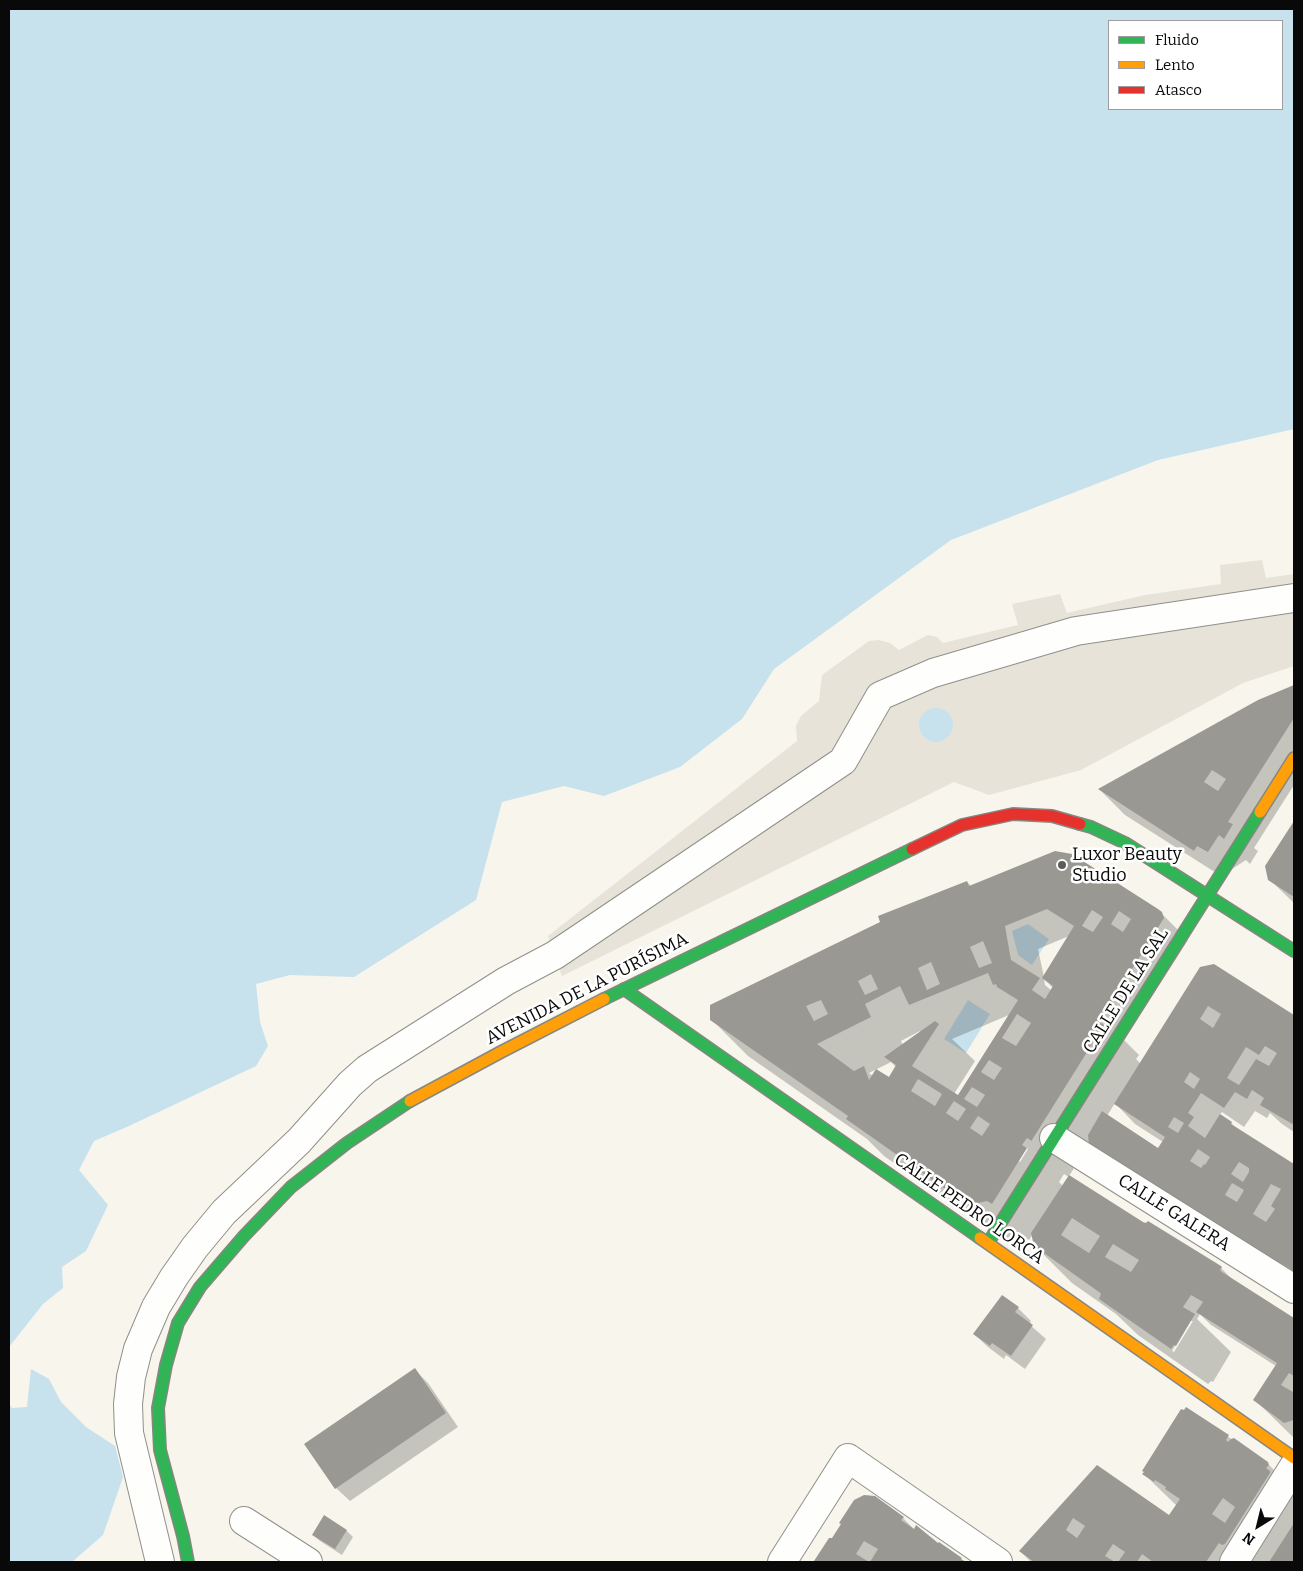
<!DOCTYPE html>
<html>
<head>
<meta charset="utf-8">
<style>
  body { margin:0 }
  #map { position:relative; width:1303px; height:1571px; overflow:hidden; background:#f7f5ec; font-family:Bitter,serif }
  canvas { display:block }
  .frame { position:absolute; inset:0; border:10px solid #090909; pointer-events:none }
  .legend { position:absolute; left:1108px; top:20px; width:175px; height:90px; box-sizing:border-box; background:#fff; border:1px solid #9d9d9d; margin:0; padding:6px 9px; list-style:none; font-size:15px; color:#090909 }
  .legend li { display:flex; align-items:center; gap:10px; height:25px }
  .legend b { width:25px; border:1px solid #9d9d9d }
  .north { position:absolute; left:1233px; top:1501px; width:50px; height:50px; -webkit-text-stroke:4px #fff; paint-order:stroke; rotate:216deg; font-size:14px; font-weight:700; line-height:20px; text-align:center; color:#090909 }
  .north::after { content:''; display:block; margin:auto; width:18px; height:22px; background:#090909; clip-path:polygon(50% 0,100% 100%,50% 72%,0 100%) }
</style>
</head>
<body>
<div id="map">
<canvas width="1303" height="1571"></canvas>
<div class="frame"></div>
<ul class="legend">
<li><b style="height:6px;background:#30b455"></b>Fluido</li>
<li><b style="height:6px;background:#ff9f0a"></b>Lento</li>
<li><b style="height:6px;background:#e5322d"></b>Atasco</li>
</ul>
<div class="north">N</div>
</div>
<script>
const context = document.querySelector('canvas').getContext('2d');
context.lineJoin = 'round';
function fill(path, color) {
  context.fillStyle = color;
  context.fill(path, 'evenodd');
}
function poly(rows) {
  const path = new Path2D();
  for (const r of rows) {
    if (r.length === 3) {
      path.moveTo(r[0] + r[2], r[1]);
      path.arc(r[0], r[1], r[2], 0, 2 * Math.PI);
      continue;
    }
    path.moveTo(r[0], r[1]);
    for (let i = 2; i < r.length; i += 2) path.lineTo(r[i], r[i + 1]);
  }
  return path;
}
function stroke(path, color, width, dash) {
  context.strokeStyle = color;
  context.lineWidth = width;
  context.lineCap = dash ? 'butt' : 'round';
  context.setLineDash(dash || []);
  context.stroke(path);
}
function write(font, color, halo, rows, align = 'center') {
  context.font = font + ' Bitter,serif';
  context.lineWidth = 5;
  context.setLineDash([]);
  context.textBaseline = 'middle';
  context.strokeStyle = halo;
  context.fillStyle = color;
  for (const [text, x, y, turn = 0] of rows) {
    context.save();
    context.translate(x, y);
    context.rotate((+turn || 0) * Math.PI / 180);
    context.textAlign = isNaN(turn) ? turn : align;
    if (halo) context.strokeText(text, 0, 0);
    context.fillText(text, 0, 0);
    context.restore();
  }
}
const plaza = poly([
  [1262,560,1266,578,1294,574,1294,666,1243,683,1081,770,989,795,954,782,562,976,548,936,797,741,796,726,801,716,819,701,822,675,869,641,879,640,890,643,899,650,928,635,937,637,943,643,1018,625,1012,604,1060,594,1067,613,1145,595,1221,584,1220,565]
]);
const water = poly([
  [9,9,1294,9,1294,429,1158,460,951,540,774,669,742,719,680,767,604,796,564,786,502,802,476,900,354,977,290,975,256,984,260,1022,268,1046,256,1066,129,1126,94,1141,79,1170,108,1205,86,1251,62,1267,63,1288,43,1304,9,1347],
  [1109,21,1282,21,1282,109,1109,109],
  [936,725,17],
  [1028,924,1049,939,1032,965,1018,955,1012,931],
  [968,1000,990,1014,966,1053,944,1039],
  [31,1369,49,1379,61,1402,86,1427,115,1446,123,1477,103,1535,72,1562,9,1562,9,1404,12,1408,27,1407]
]);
const shadow = poly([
  [1294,687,1294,785,1254,848,1258,851,1250,864,1246,860,1221,876,1125,815,1100,790,1259,701],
  [1294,823,1294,903,1269,879,1266,867],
  [967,882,971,886,1161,913,1188,940,1124,1040,1139,1055,1136,1059,1141,1064,1214,965,1294,1016,1294,1132,1282,1124,1270,1113,1267,1118,1255,1111,1244,1127,1222,1112,1219,1116,1231,1123,1239,1131,1294,1165,1294,1282,1090,1143,1069,1176,1143,1223,1220,1267,1234,1281,1294,1319,1294,1438,1255,1400,1276,1366,1211,1325,1200,1314,1197,1319,1231,1352,1213,1382,1211,1381,1208,1384,1138,1335,1116,1314,1072,1283,1035,1246,1033,1234,1029,1240,1024,1237,1010,1240,1008,1243,884,1156,867,1139,748,1056,711,1019],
  [1069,936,1044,977,1038,949],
  [1044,979,1053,988,1052,991,1045,985],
  [1009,1015,958,1096,954,1094,975,1061,952,1039],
  [920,1031,920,1033,903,1045,901,1041],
  [891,1062,896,1067,889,1079,873,1076,869,1073],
  [1115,1103,1135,1124,1163,1142,1163,1153,1107,1116],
  [1026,1147,1028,1149,1020,1162,1018,1160],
  [1064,1174,1069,1177,1063,1186,1059,1182],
  [1190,1321,1193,1321,1174,1352,1172,1351],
  [1018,1308,1031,1321,1029,1324,1046,1339,1025,1369,1006,1355,1004,1359,988,1347,974,1334],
  [415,1370,428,1383,458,1427,350,1501,336,1488],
  [1187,1409,1267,1463,1294,1490,1294,1562,1031,1562,1020,1551,1097,1467,1170,1517,1177,1506,1144,1474],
  [903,1518,915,1530,965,1562,817,1562,816,1561,830,1540],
  [347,1531,353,1537,342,1555,320,1541,313,1535]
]);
const building = poly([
  [1294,685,1294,718,1228,822,1233,824,1224,839,1219,835,1208,852,1197,846,1194,851,1098,789,1258,700],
  [1212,770,1226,779,1218,791,1204,782],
  [1294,821,1294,897,1268,880,1265,866],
  [1055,851,1072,854,1158,909,1162,912,1164,918,1099,1022,1104,1025,1032,1140,1032,1141,1027,1138,1022,1145,1027,1148,992,1204,987,1201,973,1204,971,1207,846,1119,848,1116,710,1020,710,1005,880,922,878,916,967,881,969,886],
  [1047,909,1074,926,1042,978,1053,986,1045,999,1032,990,1040,978,1011,960,1005,926],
  [1092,910,1103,917,1093,932,1082,926],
  [1119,911,1131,919,1123,932,1111,924],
  [983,941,992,963,979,968,970,947],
  [931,962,940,984,927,990,918,968],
  [988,973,993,985,996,984,997,987,1018,1000,958,1095,912,1066,939,1024,935,1021,884,1057,896,1065,889,1077,876,1069,869,1080,864,1066,854,1071,817,1044,871,1017,865,1004,900,986,909,1005],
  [871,974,878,989,865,995,858,981],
  [821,1000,828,1014,814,1021,806,1006],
  [1017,1014,1031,1023,1016,1046,1002,1038],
  [989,1060,1002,1068,994,1080,981,1072],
  [918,1079,942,1094,935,1106,911,1091],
  [972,1087,985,1095,977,1107,964,1099],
  [954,1101,966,1109,958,1121,946,1113],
  [978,1116,990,1124,982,1136,970,1128],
  [1214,964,1294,1015,1294,1125,1260,1105,1264,1098,1252,1090,1247,1099,1235,1092,1224,1108,1201,1093,1188,1113,1194,1117,1188,1126,1205,1138,1220,1114,1232,1122,1231,1124,1294,1164,1294,1222,1293,1225,1294,1226,1294,1271,1281,1263,1279,1265,1246,1246,1248,1243,1238,1237,1236,1241,1170,1197,1171,1195,1160,1188,1157,1191,1134,1176,1136,1173,1128,1168,1126,1171,1089,1145,1088,1135,1102,1111,1158,1148,1165,1137,1114,1104,1200,967],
  [1208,1006,1221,1014,1213,1028,1200,1019],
  [1265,1046,1277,1053,1269,1066,1256,1059,1239,1085,1227,1078,1246,1047,1259,1055],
  [1190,1072,1200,1079,1194,1089,1184,1082],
  [1174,1117,1184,1123,1178,1133,1168,1127],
  [1198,1149,1210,1157,1205,1165,1204,1164,1201,1168,1190,1161],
  [1239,1162,1249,1168,1249,1172,1243,1182,1231,1174],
  [1232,1183,1244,1190,1237,1202,1225,1195],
  [1271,1184,1281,1189,1271,1206,1275,1209,1266,1222,1253,1214],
  [1069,1175,1143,1222,1146,1223,1148,1221,1221,1266,1222,1267,1220,1270,1222,1272,1294,1318,1294,1376,1289,1373,1281,1385,1293,1392,1294,1390,1294,1420,1284,1423,1253,1400,1277,1363,1196,1312,1203,1302,1191,1295,1183,1307,1195,1314,1176,1346,1174,1345,1171,1349,1099,1299,1101,1294,1099,1292,1034,1246,1031,1233],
  [1072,1218,1100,1236,1089,1253,1061,1235],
  [1113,1244,1139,1260,1131,1272,1105,1257],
  [1002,1295,1019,1307,1015,1312,1033,1325,1011,1356,992,1343,990,1346,973,1334],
  [415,1368,446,1413,335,1489,304,1444],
  [1186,1407,1229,1435,1226,1440,1228,1442,1231,1439,1234,1438,1268,1462,1269,1465,1266,1468,1270,1471,1270,1473,1225,1544,1222,1545,1219,1543,1206,1562,1153,1562,1142,1554,1137,1562,1118,1562,1125,1552,1113,1544,1105,1556,1115,1562,1034,1562,1019,1551,1097,1465,1169,1515,1180,1499,1165,1489,1166,1487,1155,1480,1154,1482,1142,1474,1144,1472,1142,1471,1181,1409,1184,1410],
  [1223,1498,1235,1507,1225,1523,1212,1514],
  [1073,1518,1085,1526,1077,1538,1066,1530],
  [864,1495,875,1496,904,1517,901,1520,914,1529,916,1525,938,1543,939,1542,962,1558,961,1559,966,1562,870,1562,878,1549,864,1541,856,1554,869,1562,814,1561,829,1538,832,1538,841,1524,839,1523,854,1500],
  [324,1515,347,1530,335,1549,312,1535],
  [1294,1523,1294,1562,1269,1562]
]);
const street = poly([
  [1054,1138,1294,1289],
  [244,1521,308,1562],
  [160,1562,129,1433,128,1404,131,1377,138,1349,156,1307,174,1277,195,1247,224,1212,299,1141,350,1084,367,1069,506,981,555,955,843,761,880,696,933,673,1076,631,1294,598],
  [782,1562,848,1458,998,1562],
  [1234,1562,1294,1466]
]);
const fast = poly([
  [1080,824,1091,827,1125,843,1294,951],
  [624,989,980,1238],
  [604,999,912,849],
  [988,1243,1260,812],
  [188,1562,183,1536,160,1450,158,1408,166,1365,178,1323,200,1287,244,1236,291,1187,347,1143,410,1101]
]);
const slow = poly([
  [1260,812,1294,758],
  [410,1101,501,1052,604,999],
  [980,1238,1294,1458]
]);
const jam = poly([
  [912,849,962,825,1013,814,1052,816,1080,824]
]);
const markers = [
  [1062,865,5,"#5c5c58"]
];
const poiNames = [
  ["Luxor Beauty",1072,855],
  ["Studio",1072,876]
];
const streetNames = [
  ["AVENIDA DE LA PURÍSIMA",587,989,-27],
  ["CALLE DE LA SAL",1126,991,-58],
  ["CALLE PEDRO LORCA",969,1209,35],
  ["CALLE GALERA",1174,1213,32]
];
fill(plaza, '#e7e3d9');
fill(water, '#c7e1ed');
fill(shadow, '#0003');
fill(building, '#9a9893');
stroke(street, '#908f8b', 30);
stroke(fast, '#878682', 14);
stroke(slow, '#878682', 14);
stroke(jam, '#878682', 14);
stroke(street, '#fefefc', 28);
stroke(fast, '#30b455', 11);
stroke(slow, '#ff9f0a', 11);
stroke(jam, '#e5322d', 11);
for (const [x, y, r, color] of markers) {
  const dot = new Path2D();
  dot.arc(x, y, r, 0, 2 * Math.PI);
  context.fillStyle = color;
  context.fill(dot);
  stroke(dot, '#fff', 2);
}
write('18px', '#090909', '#fff', poiNames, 'left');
write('18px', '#090909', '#fff', streetNames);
</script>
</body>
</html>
